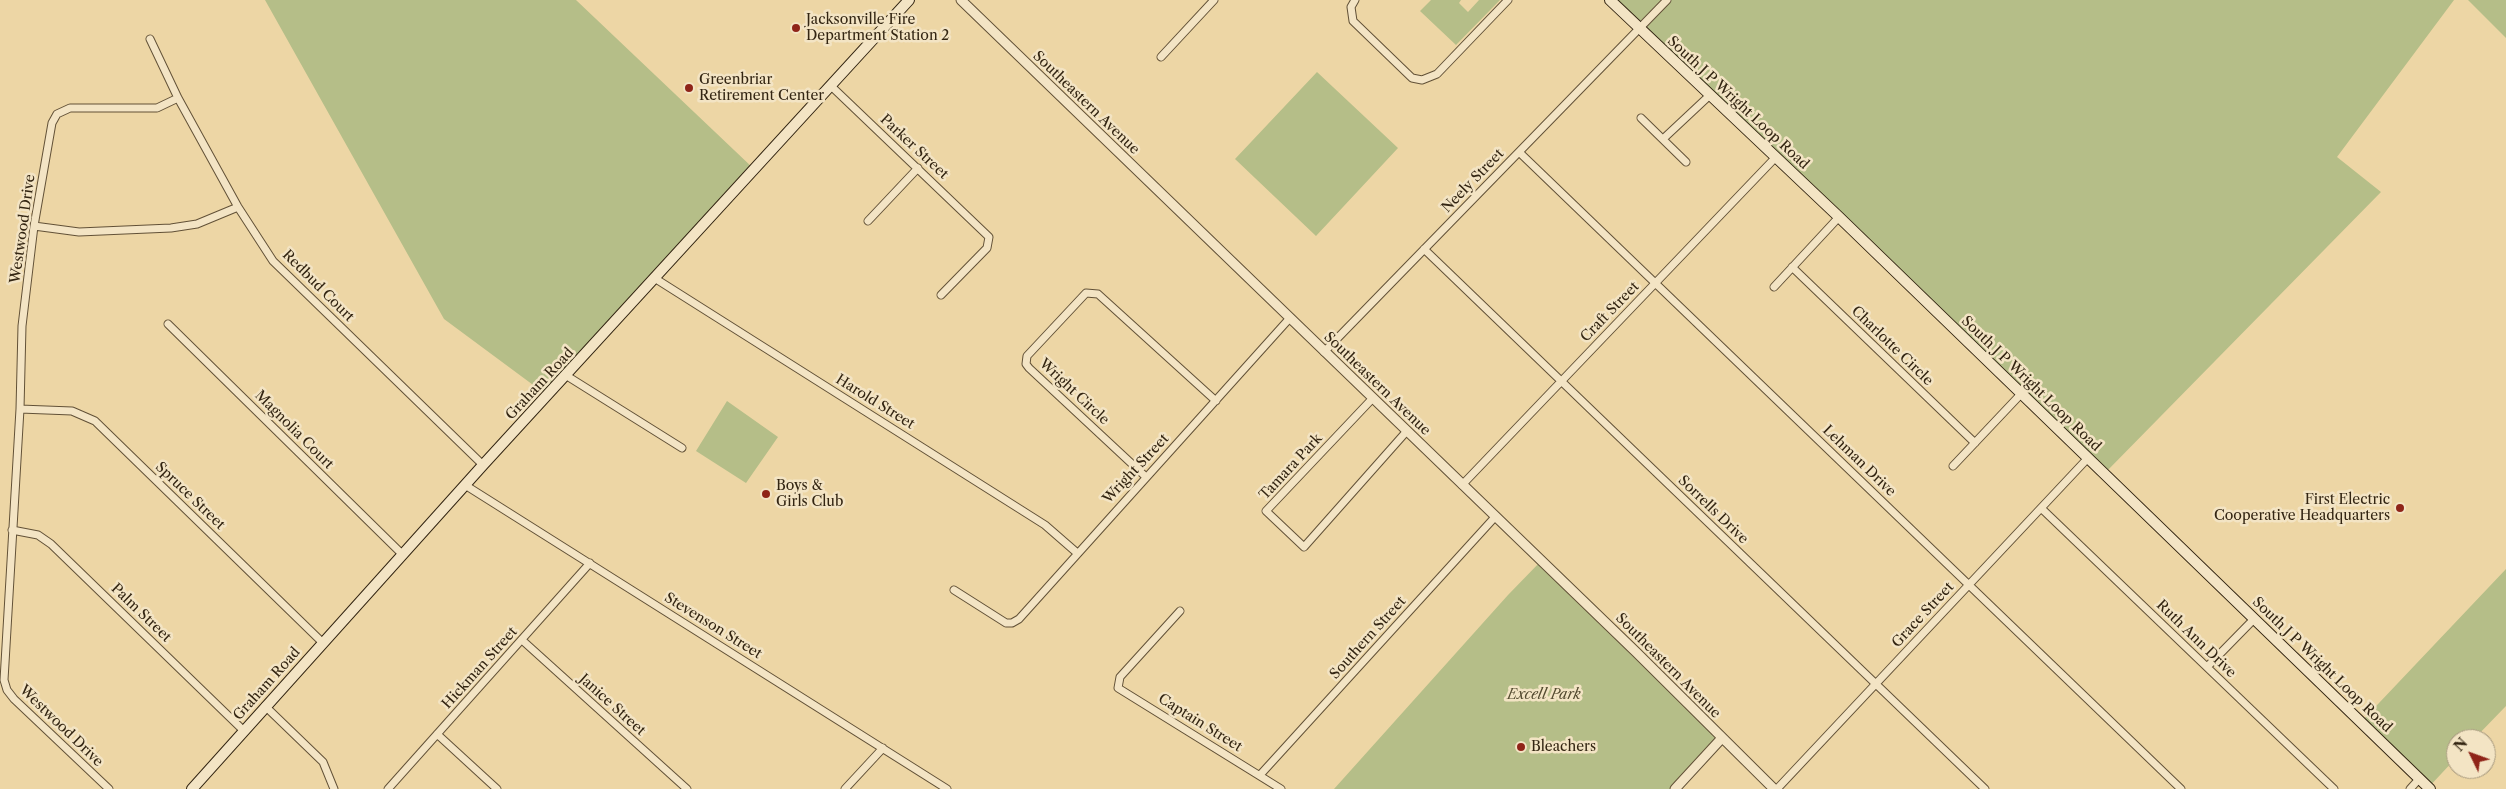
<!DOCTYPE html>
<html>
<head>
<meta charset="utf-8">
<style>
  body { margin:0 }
  #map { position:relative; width:2506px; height:789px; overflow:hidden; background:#edd6a5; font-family:"Libre Caslon Text",serif }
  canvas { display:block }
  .north { position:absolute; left:2446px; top:729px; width:50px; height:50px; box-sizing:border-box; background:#f3e4c4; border:1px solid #a6987d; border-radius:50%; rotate:312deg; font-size:14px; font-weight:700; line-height:20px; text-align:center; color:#332512 }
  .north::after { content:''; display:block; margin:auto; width:18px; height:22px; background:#8f2418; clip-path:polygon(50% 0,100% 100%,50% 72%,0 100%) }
</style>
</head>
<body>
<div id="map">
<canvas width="2506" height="789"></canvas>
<div class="north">N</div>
</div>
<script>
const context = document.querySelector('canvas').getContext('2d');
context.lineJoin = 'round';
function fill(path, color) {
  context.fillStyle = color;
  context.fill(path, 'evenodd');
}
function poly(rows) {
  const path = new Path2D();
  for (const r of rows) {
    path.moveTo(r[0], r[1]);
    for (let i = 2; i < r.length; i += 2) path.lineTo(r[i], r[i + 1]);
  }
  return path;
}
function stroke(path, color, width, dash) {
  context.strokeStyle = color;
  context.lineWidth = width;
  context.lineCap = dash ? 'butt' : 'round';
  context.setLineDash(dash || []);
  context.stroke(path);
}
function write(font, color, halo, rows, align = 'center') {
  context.font = font + ' "Libre Caslon Text",serif';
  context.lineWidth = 5;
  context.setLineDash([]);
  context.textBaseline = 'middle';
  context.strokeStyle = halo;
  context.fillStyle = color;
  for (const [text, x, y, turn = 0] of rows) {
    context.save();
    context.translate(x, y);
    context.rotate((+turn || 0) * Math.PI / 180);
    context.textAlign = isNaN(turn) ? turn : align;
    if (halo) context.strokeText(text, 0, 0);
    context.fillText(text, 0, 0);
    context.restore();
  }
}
const green = poly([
  [265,0,576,0,754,169,548,396,444,319],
  [1431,0,1461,0,1459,3,1468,12,1479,0,1500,0,1456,45,1420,11],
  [1610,0,2454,0,2337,157,2381,192,2104,474],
  [2468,0,2506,0,2506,38],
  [1317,72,1398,148,1316,236,1235,159],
  [727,401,778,437,746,483,696,451],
  [1541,561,1721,739,1675,789,1334,789,1508,595],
  [2506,569,2506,706,2474,739,2456,739,2456,758,2427,789,2361,722]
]);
const minor = poly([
  [1355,0,1351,7,1353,21,1412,78,1422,80,1437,74,1508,0],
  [150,39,178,98,238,207,273,261,483,465],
  [1161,57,1214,0],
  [830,85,989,237,987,248,941,295],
  [1641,118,1686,162],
  [1663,139,1710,95],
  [1519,152,2181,789],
  [868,221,918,168],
  [34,226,79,232,171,228,197,224,238,207],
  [1424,249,1985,789],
  [1792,267,1975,443],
  [656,279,1045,525,1076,552],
  [1774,287,1839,217],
  [168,324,403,555],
  [1324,352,1667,0],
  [567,376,682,448],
  [1372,399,1266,511,1304,547,1406,432],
  [20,409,72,411,95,421,323,643],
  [1953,466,2021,394],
  [1146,477,1029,368,1026,364,1027,356,1086,293,1098,294,1216,401],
  [465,485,947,789],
  [1462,485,1776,157],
  [2041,508,2334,789],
  [12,530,38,535,51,544,244,731],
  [954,590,1006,623,1012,623,1019,619,1289,319],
  [1180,611,1120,677,1118,688,1281,789],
  [522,640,687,789],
  [2207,667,2254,619],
  [265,706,323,762,334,789],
  [437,734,497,789],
  [1260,775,1495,517],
  [109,789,14,699,7,690,4,680,20,409,22,326,34,226,52,123,57,114,70,108,157,108,178,98],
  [388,789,590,563],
  [845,789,883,748],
  [1777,789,2088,458],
  [2410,789,2419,779]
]);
const tertiary = poly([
  [961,0,1636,652,1774,789],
  [1675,789,1721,739]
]);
const secondary = poly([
  [1610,0,1839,217,2430,789],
  [192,789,483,465,909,0]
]);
const markers = [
  [796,28,5,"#8f2418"],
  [689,88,5,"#8f2418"],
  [766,494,5,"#8f2418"],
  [2400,508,5,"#8f2418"],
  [1521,747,5,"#8f2418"]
];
const poiNames = [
  ["Jacksonville Fire",806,20],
  ["Department Station 2",806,36],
  ["Greenbriar",699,80],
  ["Retirement Center",699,96],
  ["Boys &",776,486],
  ["Girls Club",776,502],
  ["First Electric",2390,500,"right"],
  ["Cooperative Headquarters",2390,516,"right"],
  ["Bleachers",1531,747]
];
const streetNames = [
  ["Southeastern Avenue",1086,103,44],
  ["South J P Wright Loop Road",1738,103,43],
  ["Parker Street",914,147,43],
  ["Neely Street",1473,181,-46],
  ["Westwood Drive",23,229,-82],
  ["Redbud Court",318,286,45],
  ["Craft Street",1610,312,-46],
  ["Charlotte Circle",1892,346,44],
  ["Graham Road",540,384,-47],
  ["Southeastern Avenue",1377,384,44],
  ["South J P Wright Loop Road",2031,384,44],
  ["Wright Circle",1074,392,43],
  ["Harold Street",875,402,32],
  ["Magnolia Court",294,430,45],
  ["Lehman Drive",1859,461,44],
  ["Tamara Park",1291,467,-47],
  ["Wright Street",1136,469,-47],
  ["Spruce Street",190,496,44],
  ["Sorrells Drive",1713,510,44],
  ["Palm Street",141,613,44],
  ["Grace Street",1923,615,-47],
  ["Stevenson Street",713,626,32],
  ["Southern Street",1368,638,-48],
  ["Ruth Ann Drive",2196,639,44],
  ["South J P Wright Loop Road",2322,665,44],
  ["Southeastern Avenue",1668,666,45],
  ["Hickman Street",480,668,-48],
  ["Graham Road",267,684,-48],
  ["Janice Street",612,705,42],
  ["Captain Street",1200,723,32],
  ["Westwood Drive",61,726,44]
];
const parkNames = [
  ["Excell Park",1544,695]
];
fill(green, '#b5be88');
stroke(minor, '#625137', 9);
stroke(tertiary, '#625137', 11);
stroke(secondary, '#332512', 12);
stroke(minor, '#f3e4c4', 7);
stroke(tertiary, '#f3e4c4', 9);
stroke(secondary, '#f3e4c4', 10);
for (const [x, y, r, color] of markers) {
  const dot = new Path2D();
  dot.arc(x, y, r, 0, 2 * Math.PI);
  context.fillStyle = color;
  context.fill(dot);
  stroke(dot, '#f3e4c4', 2);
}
write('14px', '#332512', '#f3e4c4', poiNames, 'left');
write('14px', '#332512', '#f3e4c4', streetNames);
write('italic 14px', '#544b30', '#f3e4c4', parkNames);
</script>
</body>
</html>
